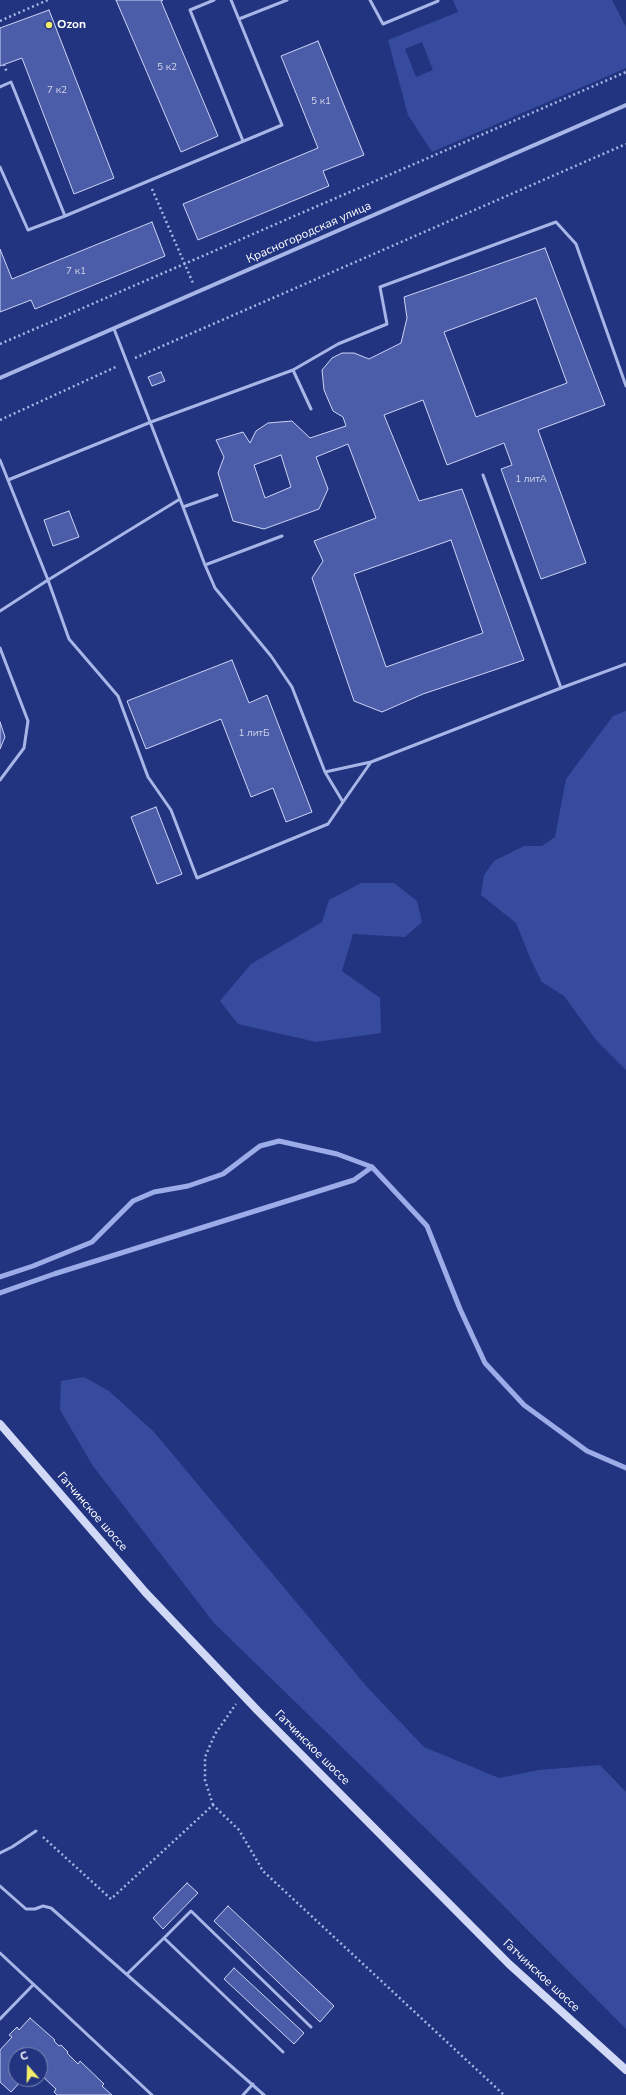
<!DOCTYPE html>
<html>
<head>
<meta charset="utf-8">
<style>
  body { margin:0 }
  #map { position:relative; width:626px; height:2095px; overflow:hidden; background:#223480; font-family:"Nunito Sans",sans-serif }
  canvas { display:block }
  .north { position:absolute; left:8px; top:2047px; width:40px; height:40px; box-sizing:border-box; background:#223480; border:1px solid #7a85b3; border-radius:50%; rotate:340deg; font-size:11px; font-weight:700; line-height:16px; text-align:center; color:#fff }
  .north::after { content:''; display:block; margin:auto; width:14px; height:18px; background:#f3ee6a; clip-path:polygon(50% 0,100% 100%,50% 72%,0 100%) }
</style>
</head>
<body>
<div id="map">
<canvas width="626" height="2095"></canvas>
<div class="north">С</div>
</div>
<script>
const context = document.querySelector('canvas').getContext('2d');
context.lineJoin = 'round';
function fill(path, color) {
  context.fillStyle = color;
  context.fill(path, 'evenodd');
}
function poly(rows) {
  const path = new Path2D();
  for (const r of rows) {
    path.moveTo(r[0], r[1]);
    for (let i = 2; i < r.length; i += 2) path.lineTo(r[i], r[i + 1]);
  }
  return path;
}
function stroke(path, color, width, dash) {
  context.strokeStyle = color;
  context.lineWidth = width;
  context.lineCap = dash ? 'butt' : 'round';
  context.setLineDash(dash || []);
  context.stroke(path);
}
function write(font, color, halo, rows, align = 'center') {
  context.font = font + ' "Nunito Sans",sans-serif';
  context.lineWidth = 3;
  context.setLineDash([]);
  context.textBaseline = 'middle';
  context.strokeStyle = halo;
  context.fillStyle = color;
  for (const [text, x, y, turn = 0] of rows) {
    context.save();
    context.translate(x, y);
    context.rotate((+turn || 0) * Math.PI / 180);
    context.textAlign = isNaN(turn) ? turn : align;
    if (halo) context.strokeText(text, 0, 0);
    context.fillText(text, 0, 0);
    context.restore();
  }
}
const green = poly([
  [453,0,612,0,626,27,626,68,432,152,408,115,388,40,458,12],
  [422,42,433,70,416,77,405,49],
  [626,711,626,1070,596,1040,564,996,542,982,531,960,516,923,481,895,484,875,494,861,524,846,542,846,555,837,566,779,613,716],
  [361,883,394,883,417,901,422,922,405,937,353,934,342,971,380,998,381,1033,316,1042,238,1024,220,1001,251,964,322,922,329,900],
  [84,1377,109,1391,154,1432,368,1688,424,1747,499,1778,539,1770,600,1765,626,1792,626,2029,455,1857,214,1623,93,1466,60,1410,61,1381]
]);
const stream = poly([
  [0,1277,33,1266,92,1242,133,1201,154,1192,188,1186,223,1174,260,1146,279,1141,337,1154,372,1167,427,1226,460,1309,485,1363,524,1405,587,1451,626,1468],
  [0,1293,54,1274,354,1180,372,1167]
]);
const building = poly([
  [116,0,163,0,161,1,218,136,181,152,116,0],
  [49,10,114,178,74,194,22,58,0,66,0,28,49,10],
  [318,41,364,155,323,171,329,186,198,240,183,204,318,148,281,56,318,41],
  [152,222,165,256,35,309,31,300,0,312,0,249,12,279,152,222],
  [545,248,605,405,538,430,586,563,541,579,501,469,512,465,504,443,447,465,423,400,384,415,419,501,462,489,524,660,423,694,382,712,354,701,312,578,323,561,314,541,376,518,348,444,316,457,328,489,319,509,264,529,233,521,218,473,224,457,216,440,243,432,250,443,256,431,268,423,292,421,310,438,346,426,343,417,333,411,324,390,322,370,332,358,342,353,354,353,369,359,401,343,407,318,404,297,545,248],
  [536,298,567,383,476,417,444,332,536,298],
  [281,455,291,487,265,498,254,465,281,455],
  [451,540,483,633,386,667,354,574,451,540],
  [161,372,165,381,152,386,148,377,161,372],
  [69,511,79,537,53,546,44,520,69,511],
  [232,660,249,703,267,695,312,812,286,822,273,788,251,797,221,719,146,749,127,701,232,660],
  [0,722,5,737,0,749,0,722],
  [156,807,182,874,157,884,131,817,156,807],
  [187,1883,198,1893,163,1929,153,1918,187,1883],
  [228,1906,334,2006,320,2022,214,1921,228,1906],
  [234,1968,304,2033,294,2044,224,1979,234,1968],
  [30,2018,55,2040,54,2041,59,2046,61,2045,68,2052,67,2053,78,2064,80,2061,104,2084,102,2086,112,2095,57,2095,54,2092,56,2089,40,2074,40,2055,16,2055,16,2079,23,2079,11,2092,0,2082,0,2050,12,2037,9,2035,17,2027,19,2030,30,2018]
]);
const path = poly([
  [0,21,48,0],
  [4,64,7,73],
  [152,189,193,283],
  [0,344,626,72],
  [135,358,626,144],
  [0,420,118,366],
  [213,1805,205,1780,205,1757,215,1734,236,1704],
  [43,1837,111,1899,213,1805,239,1830,263,1871,504,2095]
]);
const service = poly([
  [214,0,190,10,243,141],
  [370,0,383,24,438,1,438,0],
  [239,19,287,0],
  [0,87,11,82,65,216,28,230,0,167],
  [65,216,282,125,231,0],
  [114,329,180,499,48,580,69,639,118,696,148,777,171,810,197,878,328,824,343,802,325,772,292,687,271,656,215,588,205,565],
  [293,370,311,409],
  [0,460,48,580,0,611],
  [8,480,151,422,293,370,338,344,387,324,380,287,556,222,576,244,626,386],
  [180,499,205,565,282,536],
  [183,507,217,495],
  [0,648,28,721,24,748,0,780],
  [561,688,626,664],
  [325,772,371,762],
  [343,802,371,762,561,688,483,475],
  [0,1853,12,1847,36,1831],
  [0,1886,26,1909,35,1909,43,1906,51,1908,264,2095],
  [164,1938,191,1911,311,2027],
  [0,1953,152,2095],
  [127,1974,164,1938,283,2052],
  [0,2019,33,1985],
  [243,2095,253,2084]
]);
const minor = poly([
  [0,378,626,105]
]);
const secondary = poly([
  [0,1424,146,1593,258,1711,509,1964,626,2070]
]);
const markers = [
  [49,25,4,"#f3ee6a"]
];
const numberNames = [
  ["5 к2",167,68],
  ["7 к2",57,91],
  ["5 к1",321,102],
  ["7 к1",76,272],
  ["1 литА",531,480],
  ["1 литБ",254,734]
];
const poiNames = [
  ["Ozon",57,25]
];
const streetNames = [
  ["Красногородская улица",309,233,-24],
  ["Гатчинское шоссе",92,1512,49],
  ["Гатчинское шоссе",312,1748,45],
  ["Гатчинское шоссе",541,1976,43]
];
fill(green, '#364b9e');
stroke(stream, '#9cace8', 5);
fill(building, '#4b5da9');
stroke(building, '#ccd4f6', 1);
stroke(path, '#a8b5e7', 2.5, [2, 3]);
stroke(service, '#a8b5e7', 3);
stroke(minor, '#a8b5e7', 4);
stroke(secondary, '#d2d9f6', 8);
for (const [x, y, r, color] of markers) {
  const dot = new Path2D();
  dot.arc(x, y, r, 0, 2 * Math.PI);
  context.fillStyle = color;
  context.fill(dot);
  stroke(dot, '#223480', 1.5);
}
write('10px', '#d2d6ea', null, numberNames);
write('bold 12px', '#fff', '#223480', poiNames, 'left');
write('12px', '#fff', '#223480', streetNames);
</script>
</body>
</html>
